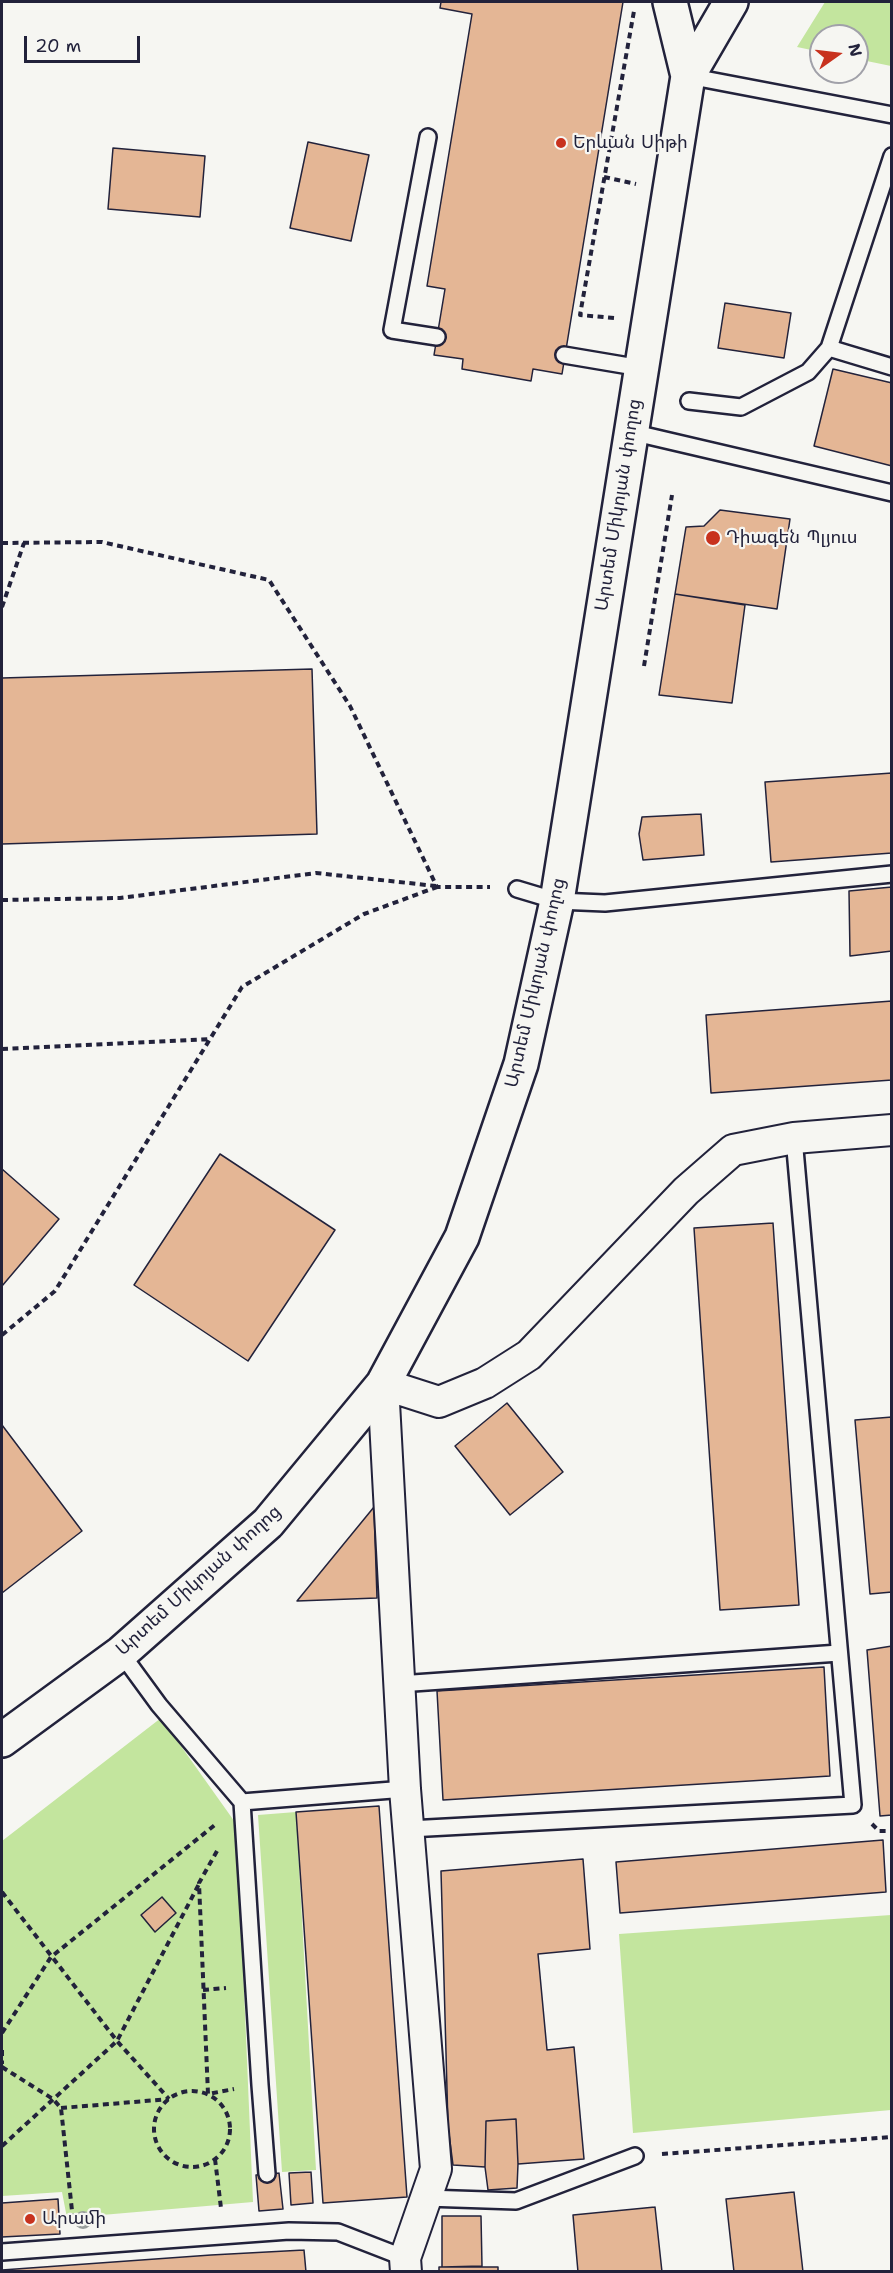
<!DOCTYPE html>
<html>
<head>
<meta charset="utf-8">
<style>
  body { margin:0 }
  #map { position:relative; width:893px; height:2273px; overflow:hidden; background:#f6f6f2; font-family:"Shantell Sans",sans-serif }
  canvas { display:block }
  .frame { position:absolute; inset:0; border:3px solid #22223b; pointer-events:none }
  .north { position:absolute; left:809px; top:24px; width:60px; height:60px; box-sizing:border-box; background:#f6f6f2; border:2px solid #a1a1a9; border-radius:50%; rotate:76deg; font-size:16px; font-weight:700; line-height:24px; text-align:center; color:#22223b }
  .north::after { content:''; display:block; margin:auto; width:21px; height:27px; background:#c8321e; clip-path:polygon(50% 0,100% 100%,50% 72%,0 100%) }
  .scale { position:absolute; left:24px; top:36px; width:116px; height:27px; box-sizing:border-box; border:3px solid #22223b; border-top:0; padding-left:8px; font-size:18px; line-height:21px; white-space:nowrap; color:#22223b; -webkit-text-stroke:4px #f6f6f2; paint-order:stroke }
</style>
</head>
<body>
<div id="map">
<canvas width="893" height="2273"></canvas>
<div class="frame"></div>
<div class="north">N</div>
<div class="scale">20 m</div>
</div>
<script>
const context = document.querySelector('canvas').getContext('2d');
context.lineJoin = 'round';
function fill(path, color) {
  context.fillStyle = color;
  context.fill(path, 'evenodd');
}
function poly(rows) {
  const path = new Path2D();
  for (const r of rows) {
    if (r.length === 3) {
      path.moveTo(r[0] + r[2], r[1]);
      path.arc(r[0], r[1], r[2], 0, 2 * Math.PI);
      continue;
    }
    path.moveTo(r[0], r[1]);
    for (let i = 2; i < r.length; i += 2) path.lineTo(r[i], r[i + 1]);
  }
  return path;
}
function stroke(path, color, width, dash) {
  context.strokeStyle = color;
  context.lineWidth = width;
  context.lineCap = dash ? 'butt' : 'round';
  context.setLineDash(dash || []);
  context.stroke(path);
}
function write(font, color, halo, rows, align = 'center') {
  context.font = font + ' "Shantell Sans","Noto Sans Armenian",sans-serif';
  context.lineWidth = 4.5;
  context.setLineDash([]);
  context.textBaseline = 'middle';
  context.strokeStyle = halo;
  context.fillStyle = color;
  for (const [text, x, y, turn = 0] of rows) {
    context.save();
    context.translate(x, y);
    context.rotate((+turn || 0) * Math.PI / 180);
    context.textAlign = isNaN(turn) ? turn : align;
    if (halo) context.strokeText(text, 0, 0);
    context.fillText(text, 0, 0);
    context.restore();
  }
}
const green = poly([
  [825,2,891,2,891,66,857,59,857,36,821,36,821,52,797,47],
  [161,1718,237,1825,253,2202,67,2218,62,2192,2,2196,2,1841],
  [296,1812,316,2170,282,2172,258,1815],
  [891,1915,891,2110,633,2133,619,1934]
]);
const building = poly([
  [441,2,623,2,562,374,533,369,531,381,462,369,463,359,434,355,445,289,427,286,472,14,440,8,441,2],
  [308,142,369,155,351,241,290,228,308,142],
  [113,148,205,156,200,217,108,209,113,148],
  [725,303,791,313,784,358,718,348,725,303],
  [833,369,892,383,892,466,814,446,833,369],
  [720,510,790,519,777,609,675,594,686,527,704,526,720,510],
  [675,594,745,605,732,703,659,695,675,594],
  [312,669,317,834,2,844,2,678,312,669],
  [892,773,892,853,771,862,765,782,892,773],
  [701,814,704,855,643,860,639,834,642,817,701,814],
  [892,887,892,951,850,956,849,891,892,887],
  [892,1001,892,1080,711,1093,706,1015,892,1001],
  [220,1154,335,1230,248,1361,134,1285,220,1154],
  [2,1169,59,1219,2,1286,2,1169],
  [773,1223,799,1605,720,1610,694,1228,773,1223],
  [507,1403,563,1472,510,1515,455,1446,507,1403],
  [892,1417,892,1592,870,1594,855,1420,892,1417],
  [2,1425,82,1531,2,1593,2,1425],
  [374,1507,377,1598,297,1601,374,1507],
  [892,1646,892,1815,880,1816,867,1650,892,1646],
  [824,1667,830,1776,443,1800,437,1691,824,1667],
  [379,1806,407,2197,323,2203,296,1812,379,1806],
  [883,1840,886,1892,620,1913,616,1862,883,1840],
  [583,1859,590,1949,538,1954,547,2050,574,2047,584,2159,518,2164,516,2119,486,2121,485,2167,453,2165,448,2126,441,1871,583,1859],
  [162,1897,176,1913,155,1932,141,1915,162,1897],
  [516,2119,518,2164,517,2188,488,2190,485,2167,486,2121,516,2119],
  [311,2172,313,2203,291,2205,289,2173,311,2172],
  [279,2173,283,2209,259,2211,256,2175,279,2173],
  [794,2192,803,2272,734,2272,726,2199,794,2192],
  [58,2199,60,2234,2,2237,2,2203,58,2199],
  [655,2207,662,2272,578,2272,573,2215,655,2207],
  [442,2216,481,2216,482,2266,442,2267,442,2216],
  [304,2250,306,2272,2,2272,2,2270,211,2255,304,2250],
  [439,2267,498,2267,498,2272,439,2272,439,2267]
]);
const path = poly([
  [604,177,636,184],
  [614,318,580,315,634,11],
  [2,543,102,542,269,580,350,706,437,887,490,887],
  [2,607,24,543],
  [644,666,672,495],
  [2,900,120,898,316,873,436,886],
  [2,1049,210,1039],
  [2,1335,55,1291,242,987,364,914,437,887],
  [872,1824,879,1831,892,1831],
  [217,1851,199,1883,208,2094,234,2089],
  [2,1892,117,2041,169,2099],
  [203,1990,226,1988],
  [2,2033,51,1957,216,1824],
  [2,2050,2,2064],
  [2,2067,53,2099,61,2108,73,2220],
  [192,2129,38],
  [61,2108,169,2099],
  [2,2146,117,2041,199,1884],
  [662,2154,892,2137],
  [215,2159,221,2208]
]);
const service = poly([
  [688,76,892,115],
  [428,137,392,330,437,337],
  [829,348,892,367],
  [564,355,641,368],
  [689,401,741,407,808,372,829,348,892,156],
  [631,432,892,493],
  [517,889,557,901,605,903,892,874],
  [121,1653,159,1705,242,1802,405,1789],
  [399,1684,839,1653],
  [242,1802,260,2085,267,2174],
  [409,1829,853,1805,794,1138],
  [426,2198,516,2201,635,2156],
  [2,2252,289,2231,338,2232,405,2258]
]);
const minor = poly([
  [406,2272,405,2258,436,2169,405,1789,383,1384,439,1402,485,1383,529,1355,686,1191,733,1150,794,1138,892,1130]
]);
const secondary = poly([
  [670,2,688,76],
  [2,1740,121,1653,268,1523,383,1384,462,1237,521,1064,557,901,688,76,731,2]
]);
const trees = [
  [83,2220]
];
const markers = [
  [561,143,6,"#c8321e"],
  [713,538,8,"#c8321e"],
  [30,2219,6,"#c8321e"]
];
const poiNames = [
  ["Երևան Սիթի",573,143],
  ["Դիագեն Պլյուս",726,538],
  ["Արամի",42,2219]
];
const streetNames = [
  ["Արտեմ Միկոյան փողոց",619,505,-81],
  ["Արտեմ Միկոյան փողոց",536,983,-77],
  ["Արտեմ Միկոյան փողոց",199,1581,-42]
];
fill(green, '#c3e59e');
fill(building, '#e4b695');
stroke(building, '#22223b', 1.5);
stroke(service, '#22223b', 20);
stroke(minor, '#22223b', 34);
stroke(secondary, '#22223b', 38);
stroke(path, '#22223b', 4, [6, 4.5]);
stroke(service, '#f6f6f2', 15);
stroke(minor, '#f6f6f2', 30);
stroke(secondary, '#f6f6f2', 33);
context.fillStyle = '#979c9b';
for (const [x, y] of trees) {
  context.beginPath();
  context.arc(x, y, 9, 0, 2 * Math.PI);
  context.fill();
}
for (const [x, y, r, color] of markers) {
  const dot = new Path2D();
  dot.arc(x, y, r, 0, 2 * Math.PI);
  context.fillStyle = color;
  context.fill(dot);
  stroke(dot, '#f6f6f2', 2);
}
write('18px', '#22223b', '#f6f6f2', poiNames, 'left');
write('18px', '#22223b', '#f6f6f2', streetNames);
</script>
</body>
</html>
